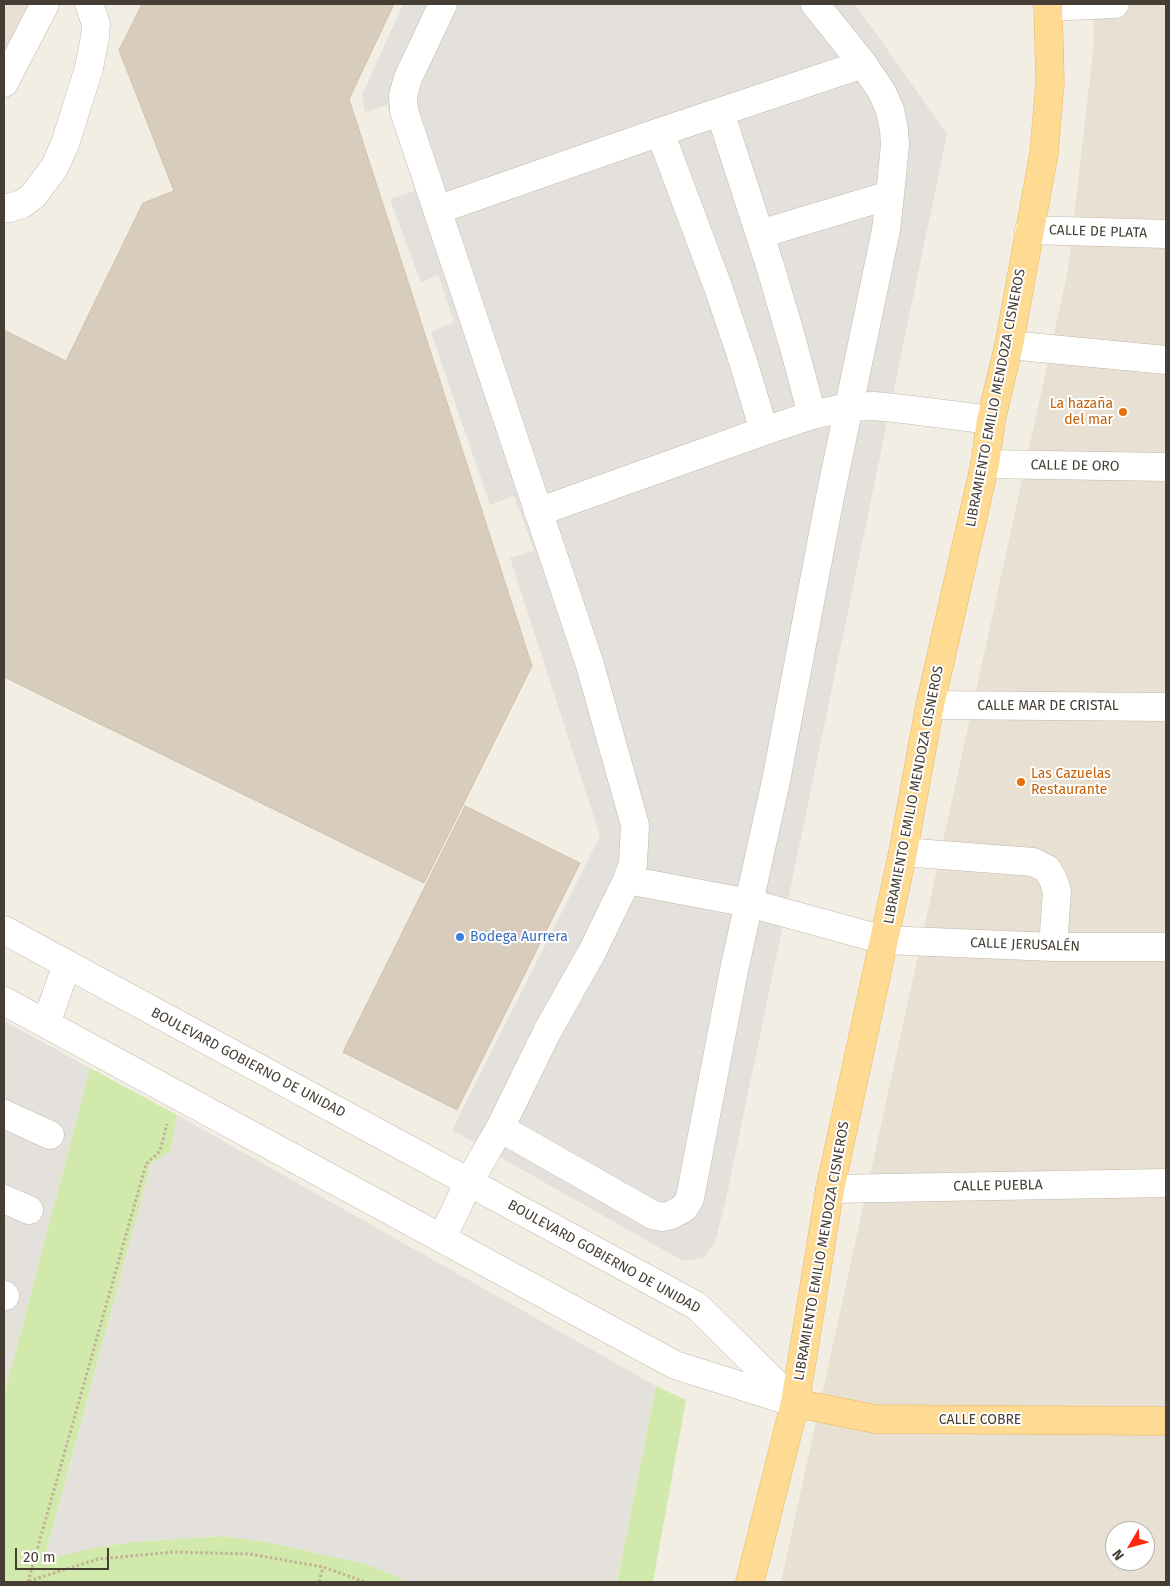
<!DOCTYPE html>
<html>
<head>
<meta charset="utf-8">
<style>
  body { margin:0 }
  #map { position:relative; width:1170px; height:1586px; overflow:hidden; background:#f3eee4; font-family:"Fira Sans",sans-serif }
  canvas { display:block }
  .frame { position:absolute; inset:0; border:5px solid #463e34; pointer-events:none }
  .north { position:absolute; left:1105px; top:1521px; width:50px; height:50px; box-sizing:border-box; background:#fff; border:1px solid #b5b2ae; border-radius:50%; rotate:233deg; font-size:14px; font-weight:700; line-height:20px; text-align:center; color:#463e34 }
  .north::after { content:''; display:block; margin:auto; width:18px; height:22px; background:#ff2710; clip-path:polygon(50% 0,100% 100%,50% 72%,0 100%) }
  .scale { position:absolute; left:15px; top:1548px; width:94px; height:22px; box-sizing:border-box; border:2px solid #463e34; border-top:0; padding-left:6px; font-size:15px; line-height:18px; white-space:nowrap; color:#463e34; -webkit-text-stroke:4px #fff; paint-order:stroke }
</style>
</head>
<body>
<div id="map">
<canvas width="1170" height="1586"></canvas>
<div class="frame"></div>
<div class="north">N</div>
<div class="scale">20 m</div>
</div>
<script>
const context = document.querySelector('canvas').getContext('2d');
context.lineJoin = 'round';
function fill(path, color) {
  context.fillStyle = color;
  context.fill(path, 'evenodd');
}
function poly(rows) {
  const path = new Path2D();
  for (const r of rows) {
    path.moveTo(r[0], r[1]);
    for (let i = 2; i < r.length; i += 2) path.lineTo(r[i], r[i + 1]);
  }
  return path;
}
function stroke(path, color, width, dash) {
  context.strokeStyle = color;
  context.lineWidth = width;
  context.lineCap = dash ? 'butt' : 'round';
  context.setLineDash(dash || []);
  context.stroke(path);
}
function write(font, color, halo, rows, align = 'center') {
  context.font = font + ' "Fira Sans",sans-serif';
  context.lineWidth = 4;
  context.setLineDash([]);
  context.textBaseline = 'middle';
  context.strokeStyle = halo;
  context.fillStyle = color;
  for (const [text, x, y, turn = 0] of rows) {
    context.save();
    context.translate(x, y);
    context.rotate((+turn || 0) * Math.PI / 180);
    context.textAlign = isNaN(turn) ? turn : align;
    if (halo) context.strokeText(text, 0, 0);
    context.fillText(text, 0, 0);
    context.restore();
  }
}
const residential = poly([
  [4,4,29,4,4,55],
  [1093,4,1166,4,1166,1582,781,1582,1068,270,1094,42],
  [1115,1531,1145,1531,1145,1561,1115,1561]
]);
const green = poly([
  [90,1068,177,1115,171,1151,151,1164,44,1560,86,1549,132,1542,222,1536,268,1542,366,1564,409,1582,4,1582,4,1395],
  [656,1386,686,1400,653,1582,617,1582]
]);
const parking = poly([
  [403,4,855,4,947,134,726,1199,715,1242,703,1258,683,1261,452,1130,600,836,510,558,534,551,514,496,490,505,431,332,454,322,438,275,421,283,390,199,415,191,387,105,365,112,362,95],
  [4,1021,90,1068,4,1395],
  [177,1115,656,1386,617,1582,409,1582,366,1564,268,1542,222,1536,132,1542,86,1549,44,1561,151,1164,171,1151]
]);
const building = poly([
  [142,4,394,4,349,99,532,666,424,883,4,677,4,330,66,361,143,203,174,191,119,50,142,4],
  [465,806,580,863,457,1110,343,1052,465,806]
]);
const path = poly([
  [29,1581,98,1559,174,1552,250,1554,323,1567,365,1582],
  [28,1582,146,1164,160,1151,167,1124],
  [319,1582,323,1567]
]);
const minor = poly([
  [1048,7,1115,4],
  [4,83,45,4],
  [720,112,771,269,793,344,812,415],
  [660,132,718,287,743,361,764,431],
  [4,208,9,208,22,204,33,196,54,168,65,144,89,68,95,37,96,24,89,4],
  [437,210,660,132,863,64],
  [1029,230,1166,234],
  [760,234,890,195],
  [1009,345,1166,360],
  [985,464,1166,467],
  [538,512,764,431,812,415,849,407,874,406,904,409,991,420],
  [930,705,1166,707],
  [903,852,1033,862,1047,869,1053,879,1057,891,1053,947],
  [627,880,749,903,884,940,1053,947,1166,947],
  [4,930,697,1306,795,1403],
  [4,1001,675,1365,792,1402],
  [46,1024,67,964],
  [4,1114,50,1135],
  [500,1128,653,1215,662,1217,671,1215,684,1208,690,1198,734,970,776,781,830,497,886,230,890,195,895,145,894,130,890,110,882,92,863,64,815,4],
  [830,1189,1166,1183],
  [4,1199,29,1210],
  [442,1238,469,1182,500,1128,548,1030,592,952,627,880,633,864,635,825,590,665,404,111,403,96,408,78,443,4],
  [4,1295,5,1296]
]);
const major = poly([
  [795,1403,875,1419,1166,1421],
  [750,1582,795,1403,830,1189,903,852,930,705,985,464,991,420,1009,345,1044,153,1050,83,1048,4]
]);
const markers = [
  [1123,412,5,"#e8710a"],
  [1021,782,5,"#e8710a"],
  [460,937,5,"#3f7fe0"]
];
const streetNames = [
  ["CALLE DE PLATA",1098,232,2],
  ["LIBRAMIENTO EMILIO MENDOZA CISNEROS",996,398,-79],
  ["CALLE DE ORO",1075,466,1],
  ["CALLE MAR DE CRISTAL",1048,706],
  ["LIBRAMIENTO EMILIO MENDOZA CISNEROS",914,795,-79],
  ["CALLE JERUSALÉN",1025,945,2],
  ["BOULEVARD GOBIERNO DE UNIDAD",248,1063,28],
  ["CALLE PUEBLA",998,1186,-1],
  ["LIBRAMIENTO EMILIO MENDOZA CISNEROS",822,1251,-80],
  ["BOULEVARD GOBIERNO DE UNIDAD",604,1257,29],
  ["CALLE COBRE",980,1420]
];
const foodNames = [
  ["La hazaña",1113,404],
  ["del mar",1113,420],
  ["Las Cazuelas",1031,774,"left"],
  ["Restaurante",1031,790,"left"]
];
const shopNames = [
  ["Bodega Aurrera",470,937]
];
fill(residential, '#e8e0d2');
fill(green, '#d1eaab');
fill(parking, '#e4e1dd');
fill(building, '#d8ccbc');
stroke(building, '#d1c0ac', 1);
stroke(minor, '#c2b8aa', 29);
stroke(major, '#eab75c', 29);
stroke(path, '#c2b097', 3, [2.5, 2.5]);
stroke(minor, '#fff', 28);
stroke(major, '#ffda92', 28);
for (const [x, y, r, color] of markers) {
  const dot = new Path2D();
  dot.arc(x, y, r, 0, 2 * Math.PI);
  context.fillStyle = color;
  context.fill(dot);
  stroke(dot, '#fff', 2);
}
write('14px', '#463e34', '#fff', streetNames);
write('14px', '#c56008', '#fff', foodNames, 'right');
write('14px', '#366cbe', '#fff', shopNames, 'left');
</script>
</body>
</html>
